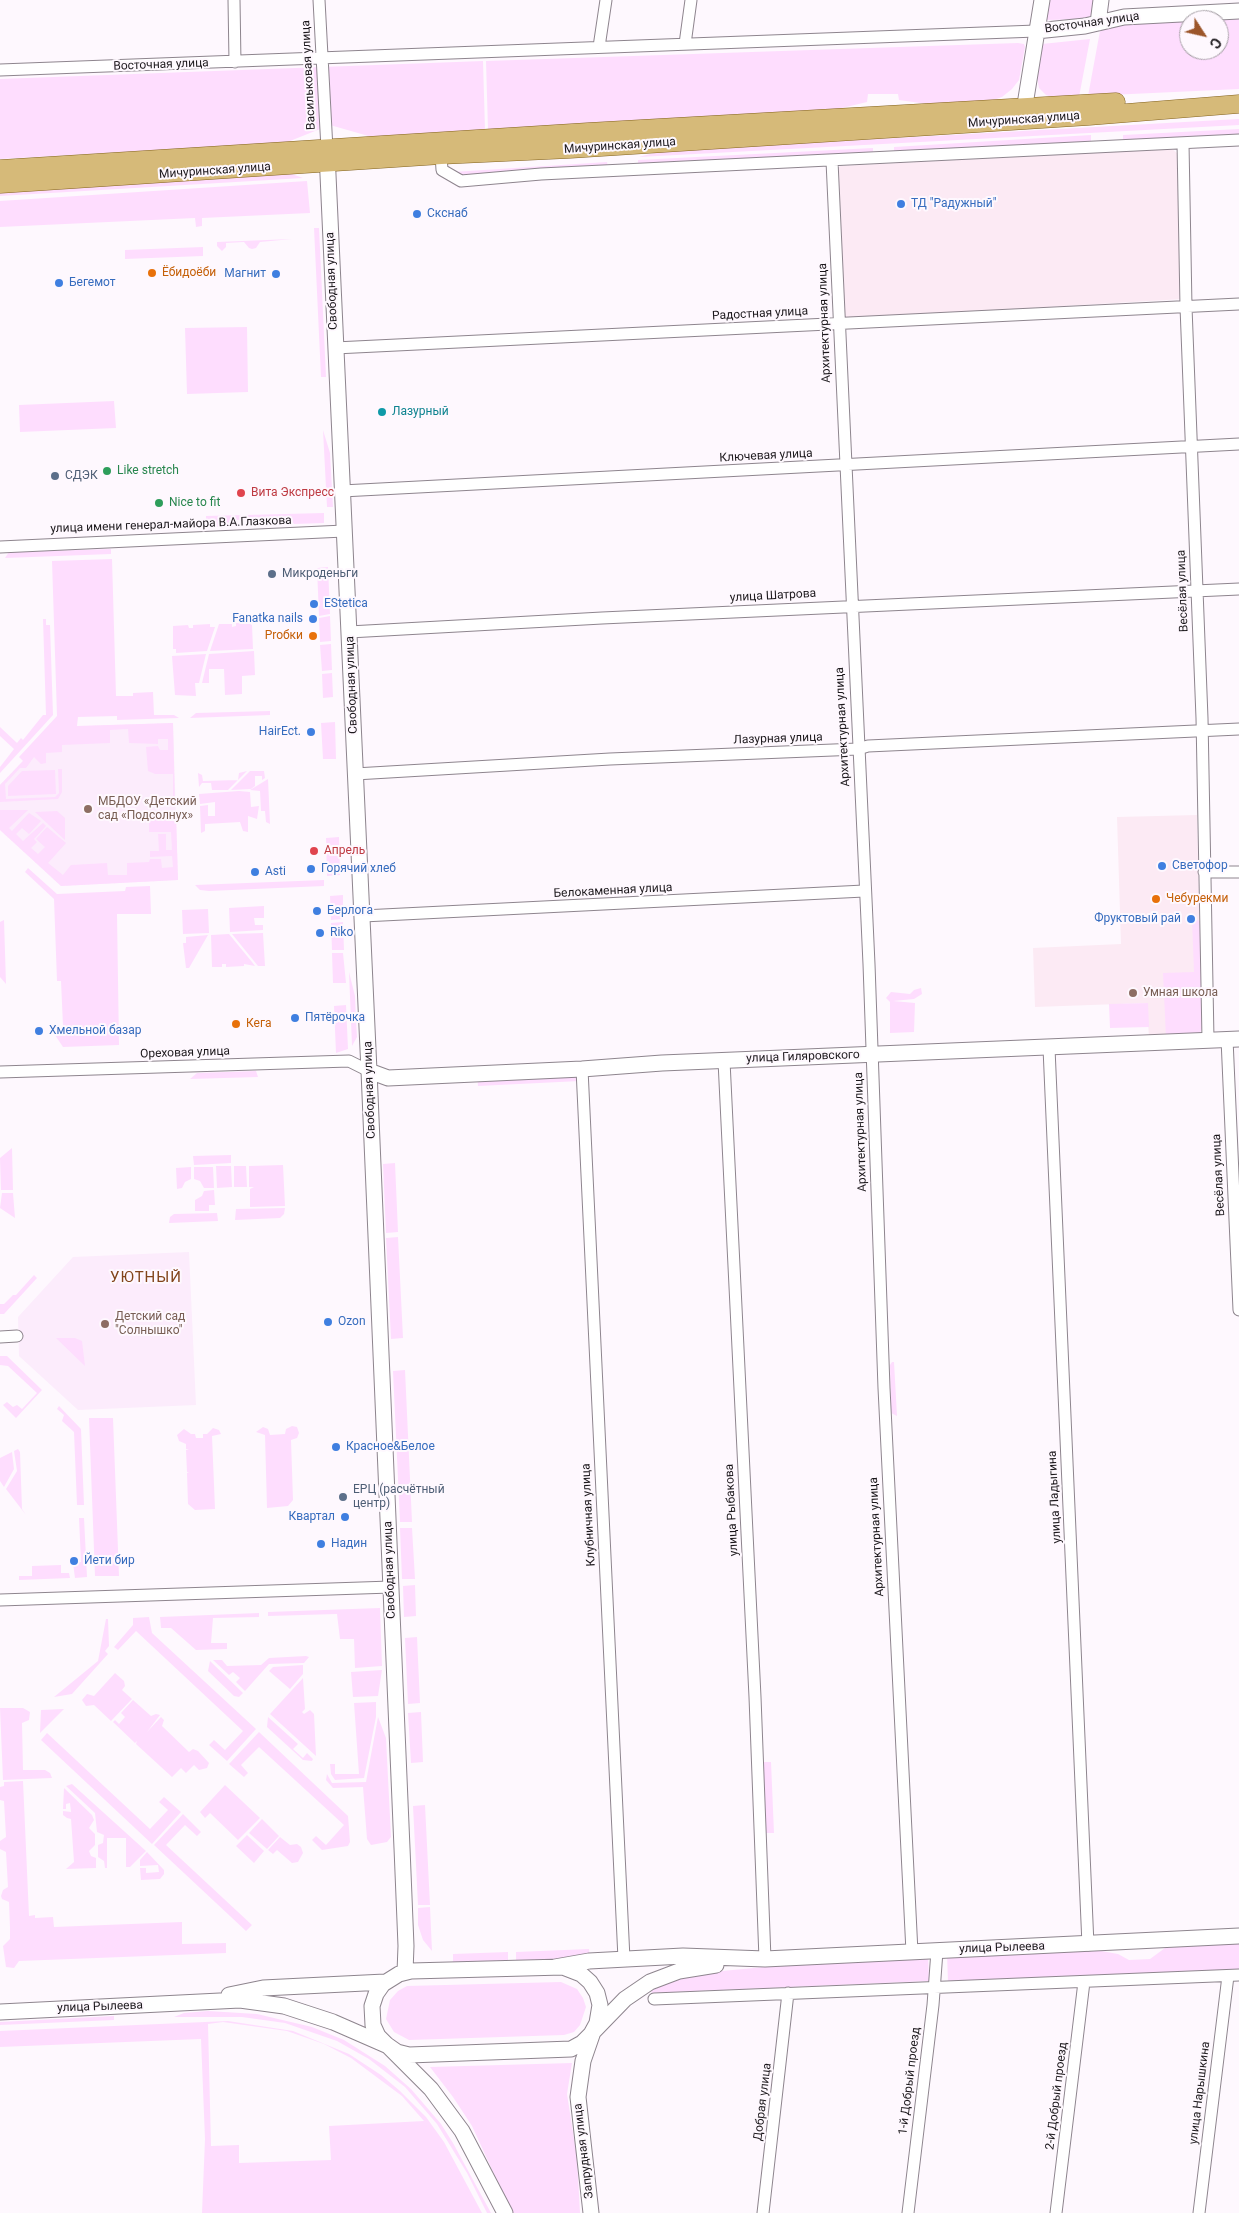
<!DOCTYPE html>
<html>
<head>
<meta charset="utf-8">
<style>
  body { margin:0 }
  #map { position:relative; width:1239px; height:2213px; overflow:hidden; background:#fef8fe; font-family:Roboto,sans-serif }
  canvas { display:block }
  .north { position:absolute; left:1179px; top:10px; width:50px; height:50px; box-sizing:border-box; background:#fef8fe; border:1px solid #a49ea4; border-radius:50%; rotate:125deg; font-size:14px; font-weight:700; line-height:20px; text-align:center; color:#1c181c }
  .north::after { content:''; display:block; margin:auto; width:18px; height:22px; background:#9c562b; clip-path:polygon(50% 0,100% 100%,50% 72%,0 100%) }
</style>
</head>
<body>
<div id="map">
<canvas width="1239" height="2213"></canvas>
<div class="north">С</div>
</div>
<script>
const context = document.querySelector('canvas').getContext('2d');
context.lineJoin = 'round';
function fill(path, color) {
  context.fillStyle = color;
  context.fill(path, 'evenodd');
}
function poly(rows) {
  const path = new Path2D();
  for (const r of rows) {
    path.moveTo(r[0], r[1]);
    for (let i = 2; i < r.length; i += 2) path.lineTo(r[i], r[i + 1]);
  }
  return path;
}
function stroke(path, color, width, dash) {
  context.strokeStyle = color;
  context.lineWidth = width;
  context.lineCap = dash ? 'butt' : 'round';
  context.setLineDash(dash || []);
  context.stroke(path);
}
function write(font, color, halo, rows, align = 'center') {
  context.font = font + ' Roboto,sans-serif';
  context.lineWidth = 4;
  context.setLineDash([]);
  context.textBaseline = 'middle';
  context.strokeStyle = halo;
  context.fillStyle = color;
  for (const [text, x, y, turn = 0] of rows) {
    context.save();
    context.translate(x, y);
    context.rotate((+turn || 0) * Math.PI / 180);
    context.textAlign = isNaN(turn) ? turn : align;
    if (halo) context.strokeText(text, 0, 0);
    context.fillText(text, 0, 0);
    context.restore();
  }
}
const commercial = poly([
  [1172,149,1177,153,1180,162,1183,299,844,319,837,170,840,166],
  [1197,815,1202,1029,1149,1038,1147,1003,1035,1007,1033,948,1121,944,1117,817]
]);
const built = poly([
  [173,723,178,880,61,886,0,830,0,785,55,727],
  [189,1252,196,1405,78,1410,19,1356,18,1317,73,1257]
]);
const green = poly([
  [1049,0,1098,0,1094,19,1045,20],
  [1239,17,1239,89,1088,96,1100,31,1124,22],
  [1189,20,1219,20,1219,50,1189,50],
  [1090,39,1079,97,1055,98,1046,95,1039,88,1037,78,1042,44],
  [1018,43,1024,44,1025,47,1019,80,1012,89,1002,97,988,102,927,104,899,100,898,94,868,94,867,102,838,109,488,130,486,61],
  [483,61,485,130,372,137,330,125,285,143,0,159,0,79],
  [1239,119,1239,125,639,157,661,151],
  [1239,129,1239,136,1123,142,1123,135],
  [1091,135,1091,142,894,152,894,147],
  [873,148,873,153,638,165,638,160],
  [607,162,608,167,485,175,456,175,453,172],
  [289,173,303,178,0,196,0,191],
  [307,181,310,213,202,218,202,226,196,227,195,218,0,227,0,201],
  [314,228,319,228,326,377,321,377],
  [292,239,260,242,256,248,252,249,249,248,244,242,226,243,226,247,222,251,217,246,217,242],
  [203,247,203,256,125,259,125,250],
  [247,327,248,392,187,394,185,328],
  [114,401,116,428,20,432,19,405],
  [323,430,330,453,333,507,327,507],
  [324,513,324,523,294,524,289,518,233,520,227,527,209,527,206,524,206,516],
  [111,549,111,554,5,558,9,552],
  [112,559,116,696,133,696,133,693,153,692,154,715,174,715,179,718,117,720,117,716,78,717,77,726,173,723,175,804,170,803,167,799,167,796,173,796,173,774,155,774,148,771,146,747,158,746,160,750,168,750,168,739,158,739,158,744,129,743,128,729,110,730,110,743,62,745,62,752,46,753,46,763,41,764,34,757,26,768,20,768,5,784,6,799,55,797,59,793,58,769,62,769,62,792,58,799,0,802,0,785,23,761,19,757,57,716,52,561],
  [328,567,330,614,319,616,317,568],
  [330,616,331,641,320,642,319,618],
  [43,619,46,619,46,625,50,625,53,715,0,773,0,767,14,749,0,736,0,727,17,743,21,738,23,740,43,715,46,715],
  [236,623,248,623,252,625,253,649,210,651,219,624,232,624,232,627,236,626],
  [210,624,210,627,215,627,207,651,176,653,176,649,173,649,173,626,188,625,189,628,193,628,193,625],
  [331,644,332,670,322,671,320,645],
  [254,651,255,675,242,676,242,694,225,695,224,669,209,669,209,683,202,683,209,654],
  [206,654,199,683,195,683,196,696,175,695,172,656],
  [332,673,333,697,323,698,322,674],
  [270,711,270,715,190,718,196,713],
  [335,722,336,759,323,759,321,723],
  [55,770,56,794,8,796,8,786,22,771],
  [247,771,228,790,212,790,211,783,202,783,199,787,198,773,202,775,203,781,238,780,239,773],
  [250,771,264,771,265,778,262,780,262,776,255,776,255,786,251,789,231,790],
  [268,779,270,824,266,822,265,811,261,811,260,791,250,790],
  [239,791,250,792,251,807,259,806,257,819,248,816,248,832,243,831,240,822,205,824,205,831,201,833,200,806,208,805,208,816,215,816,215,802,200,804,199,794],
  [0,810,28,810,9,828,12,831,29,813,41,821,29,834,22,828,16,834,23,841,43,823,46,826,34,839,37,842,31,848,38,854,45,847,36,839,47,827,66,843,48,863,63,875,71,865,107,863,108,875,127,875,127,863,149,862,150,859,161,859,162,868,173,867,172,856,150,857,150,851,159,851,158,834,166,834,166,850,172,850,171,832,149,832,149,819,158,814,162,814,163,819,172,819,172,814,176,814,178,880,61,886,0,830],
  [57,811,65,818,65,840,35,812],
  [339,837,340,875,327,876,326,838],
  [28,868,57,894,125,891,126,887,150,886,151,914,117,914,119,1045,63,1047,55,1035,63,1026,61,981,57,981,54,899,25,872],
  [324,880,324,886,209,891,200,890,195,885],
  [343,895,343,919,331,920,330,896],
  [264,906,264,918,254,918,255,925,263,925,263,930,230,932,229,908],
  [208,909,209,933,183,934,182,910],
  [1192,919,1201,921,1203,1026,1200,1033,1166,1037,1163,973,1194,972],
  [4,920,6,984,0,977,0,922],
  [343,922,344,950,332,950,331,923],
  [263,933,265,966,258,966,232,934],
  [229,934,252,962,255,966,244,964,244,966,226,967,226,964,222,964,222,967,212,967,211,935],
  [208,935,189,968,186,968,183,943,186,943,186,937],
  [332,953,343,953,346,983,333,983],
  [349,972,355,996,356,1020,357,1037,352,1046],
  [921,988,922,994,914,999,893,1001,915,1003,914,1032,890,1033,890,1002,886,998,891,992,910,994,914,990],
  [1148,1003,1149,1027,1110,1028,1109,1004],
  [346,1005,348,1049,336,1053,334,1006],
  [256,1071,258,1077,190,1079,197,1073],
  [477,1076,577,1076,580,1081,478,1086],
  [12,1148,13,1190,1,1190,0,1158],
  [231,1155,231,1163,194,1165,193,1156],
  [395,1163,398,1232,386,1233,383,1164],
  [283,1165,285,1206,250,1207,250,1189,254,1187,249,1187,249,1166],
  [216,1166,231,1166,232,1187,217,1188],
  [234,1166,246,1166,247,1187,234,1187],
  [191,1167,191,1179,185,1182,182,1188,177,1189,176,1168],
  [194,1167,213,1167,214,1188,204,1188,200,1181,194,1179],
  [214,1190,215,1205,209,1205,209,1211,195,1211,195,1200,202,1196,204,1191],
  [2,1193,13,1193,15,1218,0,1208],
  [285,1208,284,1214,280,1218,235,1220,236,1209],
  [217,1213,218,1221,169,1223,170,1217,174,1214],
  [398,1237,403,1338,391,1339,386,1238],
  [34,1275,37,1278,4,1314,0,1314,0,1304,4,1304,13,1295,16,1295],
  [56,1338,75,1338,82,1341,85,1366],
  [0,1356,7,1356,42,1390,16,1418,3,1405,7,1402,13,1407,17,1405,22,1409,37,1393,8,1366,0,1365],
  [892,1362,894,1362,897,1416,891,1413,890,1365],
  [405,1370,412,1522,400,1522,393,1371],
  [59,1406,81,1429,84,1505,77,1505,74,1432,62,1421,64,1415,57,1409],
  [89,1418,113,1418,119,1576,95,1576],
  [292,1426,297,1427,299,1433,297,1438,291,1440,293,1500,288,1506,267,1508,265,1435,256,1432,263,1427,268,1429,270,1435,285,1434,286,1429],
  [213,1428,219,1430,221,1434,212,1436,215,1509,195,1510,188,1504,187,1473,189,1472,187,1472,186,1450,189,1449,186,1449,186,1444,179,1441,177,1435,184,1429,191,1434,195,1434,196,1438,203,1438,203,1434,207,1434],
  [18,1449,20,1452,22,1509,26,1515,6,1489,17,1471,14,1451],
  [12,1452,14,1469,4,1487,0,1481,0,1458],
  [79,1518,84,1518,87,1577,75,1578,73,1563,81,1562],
  [400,1528,412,1528,415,1579,402,1579],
  [61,1565,61,1573,69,1573,70,1578,19,1580,19,1576,32,1576,32,1566],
  [415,1585,416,1616,404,1617,403,1586],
  [380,1608,382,1666,355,1668,354,1639,340,1639,337,1614,268,1616,268,1612],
  [259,1613,259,1617,213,1618,211,1643,227,1643,227,1649,196,1650,171,1628,161,1628,160,1617],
  [149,1617,152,1633,256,1729,227,1761,209,1745,214,1740,225,1750,243,1731,136,1631,118,1650,114,1647,133,1625,133,1618],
  [106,1619,108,1619,109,1646,105,1651,108,1654,72,1694,54,1697,98,1661],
  [417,1637,420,1703,408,1704,405,1638],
  [306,1656,309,1657,304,1663,269,1664,245,1691,236,1682,240,1678,233,1672,229,1675,213,1660,222,1660,227,1666,261,1665,269,1658],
  [210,1661,243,1693,239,1697,234,1696,208,1671],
  [303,1665,303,1674,290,1689,269,1671,273,1667],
  [382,1670,378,1696,353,1697,351,1672],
  [115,1673,124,1681,125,1686,122,1690,132,1699,111,1721,94,1705,86,1706,82,1700,87,1694,94,1696],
  [303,1678,305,1709,302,1712,304,1714,310,1710,314,1714,316,1756,270,1714],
  [133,1700,151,1716,156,1714,160,1715,147,1732,161,1717,164,1720,162,1726,189,1752,193,1749,198,1751,209,1763,207,1768,199,1770,194,1765,186,1773,181,1768,172,1777,136,1744,137,1741,135,1743,113,1722,115,1720,119,1724,125,1717,121,1713],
  [376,1702,376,1717,364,1778,335,1780,331,1774,330,1764,335,1764,335,1774,359,1774,354,1703],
  [0,1708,23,1708,30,1712,29,1720,22,1723,23,1770,45,1770,50,1773,52,1778,3,1780],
  [64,1709,40,1733,41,1710],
  [421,1712,423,1762,411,1763,408,1713],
  [268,1717,298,1744,293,1749,303,1758,307,1753,313,1759,312,1761,303,1760,267,1727],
  [378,1717,386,1738,391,1837,387,1842,371,1845,367,1839,363,1787,333,1788,326,1780,327,1774,332,1783,366,1782],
  [259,1732,348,1816,350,1842,348,1846,322,1850,312,1840,316,1836,326,1845,344,1825,259,1747,241,1765,248,1773,244,1777,229,1764],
  [47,1733,150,1829,168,1810,159,1802,164,1797,181,1812,152,1844,41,1740],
  [760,1762,771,1762,774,1833,763,1833],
  [23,1781,29,1916,35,1915,35,1918,53,1917,54,1927,182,1922,182,1944,226,1943,226,1953,19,1961,14,1968,6,1967,3,1946,10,1939,10,1928,9,1902,2,1899,1,1896,3,1890,8,1887,6,1852,0,1849,0,1841,6,1837,4,1801,0,1800,0,1787,4,1786,4,1782],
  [72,1784,146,1851,130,1867,126,1867,126,1838,107,1838,107,1868,105,1868,104,1861,98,1857,98,1845,103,1843,104,1835,97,1832,95,1813,66,1786],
  [225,1785,260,1818,238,1840,210,1813,205,1818,200,1812],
  [64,1788,92,1815,94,1820,89,1828,95,1834,95,1845,89,1851,91,1856,96,1858,96,1868,66,1869,74,1862,71,1819,67,1818,63,1815,63,1811,71,1812,70,1803,66,1804,66,1809,63,1809],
  [425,1805,430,1905,418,1905,413,1806],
  [183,1814,201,1832,197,1836,185,1825,166,1845,252,1925,246,1931,154,1845],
  [262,1819,279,1836,267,1849,249,1833],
  [247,1835,264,1851,254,1863,236,1846],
  [280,1837,290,1845,297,1844,301,1847,303,1853,298,1862,292,1863,277,1850,273,1854,268,1850],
  [147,1852,164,1870,164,1874,160,1879,141,1880,140,1868,146,1868,146,1873,159,1872,158,1865,140,1866,140,1860],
  [430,1907,432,1951,423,1940,418,1925,418,1908],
  [1239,1941,1239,1969,948,1982,947,1954,1085,1948,1118,1954,1129,1960,1150,1959,1165,1948],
  [589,1949,590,1959,516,1961,516,1952],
  [508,1952,508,1961,453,1963,453,1954],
  [928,1954,929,1981,652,1993,651,1991,671,1981,712,1972,879,1956],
  [561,1982,577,1989,583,1998,586,2007,580,2025,574,2032,564,2035,409,2040,394,2032,386,2019,390,2000,398,1991,407,1986],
  [208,2011,257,2014,312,2027,344,2040,385,2066,411,2089,441,2124,453,2143,491,2213,487,2213,467,2173,437,2124,405,2087,369,2059,337,2041,285,2023,242,2017,174,2017,184,2013],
  [114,2016,114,2020,0,2025,0,2022],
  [228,2021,293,2031,349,2054,381,2075,400,2091,426,2117,444,2142,482,2213,202,2213,205,2139,201,2039,0,2047,0,2031],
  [223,2022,287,2031,324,2044,351,2058,402,2096,424,2121,329,2126,331,2160,239,2163,239,2145,211,2146,208,2024],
  [572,2063,567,2094,577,2158,580,2213,512,2213,472,2126,453,2097,430,2067]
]);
const street = poly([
  [234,0,235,62],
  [319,0,327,149],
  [685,44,691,0],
  [599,47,606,0],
  [0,70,1036,31],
  [1183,143,1186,307,1202,718,1208,1039],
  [441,155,442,170,461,181,541,174,1239,140],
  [832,161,869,964,884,1388,912,1952],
  [335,348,1239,304],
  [342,491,1239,444],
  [0,547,344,531],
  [349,632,602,618,1239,589],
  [355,774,610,759,858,749,868,746,1239,729],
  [1204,872,1239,872],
  [363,916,864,891],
  [1227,1039,1239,1310],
  [1049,1048,1088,1945],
  [724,1061,755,1697,765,1959],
  [582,1069,624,1959],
  [0,1072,349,1061,369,1071],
  [0,1337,17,1336],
  [0,1600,391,1587],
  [654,1999,1239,1975],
  [763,2213,788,1993],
  [908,2213,933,2005,937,1951],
  [1056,2213,1084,1982],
  [1199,2213,1228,1976]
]);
const secondary = poly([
  [1098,23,1101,0],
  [1036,31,1085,26,1124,17,1239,11],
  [1023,117,1042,0],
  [327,153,369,1071,402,1848,406,1946,405,1972],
  [369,1071,388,1078,582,1069,662,1063,1239,1039],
  [555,1967,589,1961,683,1956,765,1959,1239,1936],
  [563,1967,581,1974,590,1982,597,1993,600,2005,597,2023,591,2034,582,2043,571,2049,409,2055,397,2052,387,2045,378,2036,373,2025,372,2006,376,1994,383,1984,399,1974,411,1971,563,1967],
  [229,1995,263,1988,385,1982],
  [0,2012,240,2000,284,2006,333,2022,388,2046,431,2089,462,2131,505,2213],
  [591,2213,578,2097,583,2061,593,2032,625,1999,650,1982,679,1971,716,1965]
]);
const primary = poly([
  [0,169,588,132,1116,102],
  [0,184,441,155,570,149,1089,116,1239,104]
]);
const markers = [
  [901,204,5,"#3f7fe0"],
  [417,214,5,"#3f7fe0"],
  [152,273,5,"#e8710a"],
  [276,274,5,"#3f7fe0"],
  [59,283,5,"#3f7fe0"],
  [382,412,5,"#0f9aa8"],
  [107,471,5,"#2e9e5b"],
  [55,476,5,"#5c6f8a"],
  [241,493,5,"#e0444e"],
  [159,503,5,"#2e9e5b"],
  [272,574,5,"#5c6f8a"],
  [314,604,5,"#3f7fe0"],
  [313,619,5,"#3f7fe0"],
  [313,636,5,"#e8710a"],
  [311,732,5,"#3f7fe0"],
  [88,809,5,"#8d6e63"],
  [314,851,5,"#e0444e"],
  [1162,866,5,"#3f7fe0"],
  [311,869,5,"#3f7fe0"],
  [255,872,5,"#3f7fe0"],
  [1156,899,5,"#e8710a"],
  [317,911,5,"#3f7fe0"],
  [1191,919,5,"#3f7fe0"],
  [320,933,5,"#3f7fe0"],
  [1133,993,5,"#8d6e63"],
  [295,1018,5,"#3f7fe0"],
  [236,1024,5,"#e8710a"],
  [39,1031,5,"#3f7fe0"],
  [328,1322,5,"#3f7fe0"],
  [105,1324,5,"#8d6e63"],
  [336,1447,5,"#3f7fe0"],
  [343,1497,5,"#5c6f8a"],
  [345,1517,5,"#3f7fe0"],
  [321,1544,5,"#3f7fe0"],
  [74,1561,5,"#3f7fe0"]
];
const streetNames = [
  ["Восточная улица",1092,23,-8],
  ["Восточная улица",161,65,-2],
  ["Васильковая улица",309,75,-93],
  ["Мичуринская улица",1024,120,-4],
  ["Мичуринская улица",620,146,-4],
  ["Мичуринская улица",215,171,-4],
  ["Свободная улица",332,281,-92],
  ["Радостная улица",760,314,-3],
  ["Архитектурная улица",825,323,-92],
  ["Ключевая улица",766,456,-3],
  ["улица имени генерал-майора В.А.Глазкова",171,525,-2],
  ["Весёлая улица",1183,591,-92],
  ["улица Шатрова",773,596,-3],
  ["Свободная улица",352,685,-92],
  ["Архитектурная улица",843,727,-93],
  ["Лазурная улица",778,739,-2],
  ["Белокаменная улица",613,891,-3],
  ["Ореховая улица",185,1053,-2],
  ["улица Гиляровского",803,1057,-2],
  ["Свободная улица",370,1090,-92],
  ["Архитектурная улица",861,1132,-92],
  ["Весёлая улица",1219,1175,-93],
  ["улица Ладыгина",1055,1497,-93],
  ["улица Рыбакова",732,1510,-93],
  ["Клубничная улица",589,1515,-93],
  ["Архитектурная улица",877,1537,-93],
  ["Свободная улица",390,1570,-92],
  ["улица Рылеева",1002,1948,-2],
  ["улица Рылеева",100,2007,-2],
  ["1-й Добрый проезд",910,2081,-83],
  ["улица Нарышкина",1200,2093,-83],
  ["2-й Добрый проезд",1057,2096,-83],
  ["Добрая улица",763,2102,-83],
  ["Запрудная улица",584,2151,-97]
];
const shopNames = [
  ["ТД \"Радужный\"",911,204],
  ["Скснаб",427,214],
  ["Магнит",266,274,"right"],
  ["Бегемот",69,283],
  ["EStetica",324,604],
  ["Fanatka nails",303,619,"right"],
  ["HairEct.",301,732,"right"],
  ["Светофор",1172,866],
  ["Горячий хлеб",321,869],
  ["Asti",265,872],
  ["Берлога",327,911],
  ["Фруктовый рай",1181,919,"right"],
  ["Riko",330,933],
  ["Пятёрочка",305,1018],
  ["Хмельной базар",49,1031],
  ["Ozon",338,1322],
  ["Красное&Белое",346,1447],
  ["Квартал",335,1517,"right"],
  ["Надин",331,1544],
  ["Йети бир",84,1561]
];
const foodNames = [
  ["Ёбидоёби",162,273],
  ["Proбки",303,636,"right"],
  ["Чебурекми",1166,899],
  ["Кега",246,1024]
];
const cultureNames = [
  ["Лазурный",392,412]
];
const leisureNames = [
  ["Like stretch",117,471],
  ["Nice to fit",169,503]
];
const serviceNames = [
  ["СДЭК",65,476],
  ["Микроденьги",282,574],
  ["ЕРЦ (расчётный",353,1490],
  ["центр)",353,1504]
];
const healthNames = [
  ["Вита Экспресс",251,493],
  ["Апрель",324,851]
];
const educationNames = [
  ["МБДОУ «Детский",98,802],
  ["сад «Подсолнух»",98,816],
  ["Умная школа",1143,993],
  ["Детский сад",115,1317],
  ["\"Солнышко\"",115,1331]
];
const quarterNames = [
  ["УЮТНЫЙ",146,1278]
];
fill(commercial, '#fceaf4');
fill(built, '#fcecfc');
fill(green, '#feddfe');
stroke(street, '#8e858e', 13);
stroke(secondary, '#8e858e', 17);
stroke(primary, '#83631f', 19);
stroke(street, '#fff', 11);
stroke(secondary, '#fff', 15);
stroke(primary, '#d6ba79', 18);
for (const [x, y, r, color] of markers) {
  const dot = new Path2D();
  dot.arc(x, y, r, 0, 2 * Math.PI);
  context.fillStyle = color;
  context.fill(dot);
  stroke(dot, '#fef8fe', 2);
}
write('12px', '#1c181c', '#fef8fe', streetNames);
write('12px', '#366cbe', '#fef8fe', shopNames, 'left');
write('12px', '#c56008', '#fef8fe', foodNames, 'left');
write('12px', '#0d838f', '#fef8fe', cultureNames, 'left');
write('12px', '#27864d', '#fef8fe', leisureNames, 'left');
write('12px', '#4e5e75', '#fef8fe', serviceNames, 'left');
write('12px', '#be3a42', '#fef8fe', healthNames, 'left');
write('12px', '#785e54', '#fef8fe', educationNames, 'left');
context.letterSpacing = '1px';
write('15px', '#82441b', '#fef8fe', quarterNames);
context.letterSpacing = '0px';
</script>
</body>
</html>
